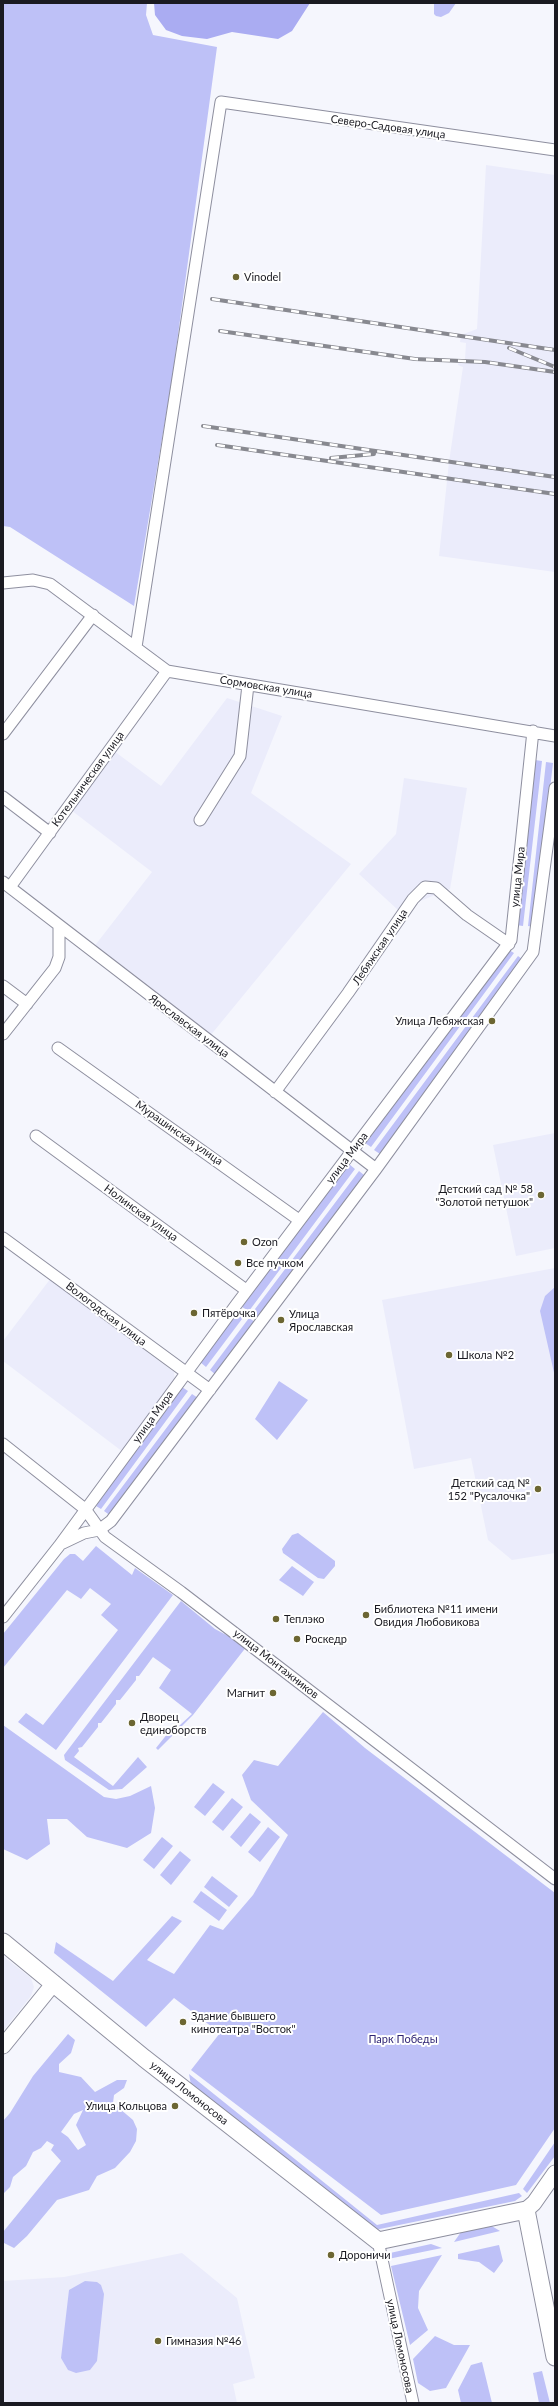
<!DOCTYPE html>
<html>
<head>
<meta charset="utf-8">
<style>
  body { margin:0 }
  #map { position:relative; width:558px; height:2406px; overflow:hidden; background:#f5f6fd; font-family:Lato,sans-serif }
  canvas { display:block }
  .frame { position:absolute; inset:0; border:4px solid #1a1a21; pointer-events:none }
</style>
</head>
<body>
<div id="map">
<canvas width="558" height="2406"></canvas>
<div class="frame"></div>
</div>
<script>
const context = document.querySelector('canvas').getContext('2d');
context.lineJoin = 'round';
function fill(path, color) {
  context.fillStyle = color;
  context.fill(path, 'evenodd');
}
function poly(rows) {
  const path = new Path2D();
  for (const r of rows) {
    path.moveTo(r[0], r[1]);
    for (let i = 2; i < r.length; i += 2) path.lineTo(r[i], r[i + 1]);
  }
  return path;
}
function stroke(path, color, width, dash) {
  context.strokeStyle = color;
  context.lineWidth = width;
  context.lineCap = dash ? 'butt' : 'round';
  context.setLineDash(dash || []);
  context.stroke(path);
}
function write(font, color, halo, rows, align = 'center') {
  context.font = font + ' Lato,sans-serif';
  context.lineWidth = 4;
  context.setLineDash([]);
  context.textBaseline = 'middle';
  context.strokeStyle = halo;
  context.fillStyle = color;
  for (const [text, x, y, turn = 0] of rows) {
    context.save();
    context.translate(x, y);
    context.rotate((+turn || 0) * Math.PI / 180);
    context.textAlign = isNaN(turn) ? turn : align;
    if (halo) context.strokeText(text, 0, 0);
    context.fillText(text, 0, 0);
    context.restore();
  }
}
const built = poly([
  [486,165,555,175,555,572,439,556,449,462,463,367,458,365,459,359,465,359,466,343,460,342,461,335,477,329],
  [227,698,282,716,251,793,351,864,210,1036,93,948,152,872,67,807,114,751,161,786],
  [404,778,467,788,450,889,398,910,359,874,396,834],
  [555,1133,555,1248,516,1256,493,1145],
  [555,1268,555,1553,512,1560,488,1540,471,1458,414,1469,382,1300],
  [51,1278,174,1372,175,1382,123,1452,3,1361,3,1341],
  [3,1956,31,1978,34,1987,31,1996,3,2031],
  [182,2253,237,2298,255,2378,233,2384,237,2403,3,2403,3,2281,64,2277]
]);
const green = poly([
  [3,3,147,3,146,15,153,35,217,47,172,379,134,606,10,527,3,526],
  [434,3,456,3,449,13,441,17,436,16,434,14],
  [535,760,542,761,523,926,516,925],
  [546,762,553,763,534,927,528,926],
  [509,950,514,953,371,1147,365,1143],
  [518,956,522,959,380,1154,374,1150],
  [349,1164,355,1169,249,1311,242,1307],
  [359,1171,364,1175,258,1318,252,1313],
  [555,1287,555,1377,540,1311,545,1296],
  [239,1311,245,1315,206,1367,200,1362],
  [249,1318,255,1322,216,1375,210,1370],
  [279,1381,308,1400,277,1440,255,1419],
  [182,1387,188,1391,101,1509,96,1506,106,1492,105,1490],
  [192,1394,198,1398,111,1516,104,1511],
  [298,1533,335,1561,335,1566,324,1579,318,1578,283,1553,282,1549,292,1535],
  [96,1546,132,1575,135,1568,173,1595,56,1750,18,1722,26,1713,43,1725,118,1630,101,1615,111,1604,90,1588,81,1599,67,1590,3,1668,3,1634,64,1559,70,1554,75,1554,83,1561],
  [292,1566,314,1582,303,1596,279,1580],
  [181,1601,215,1629,247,1646,193,1715,158,1750,156,1748,172,1728,179,1726,192,1714,159,1688,171,1670,153,1657,139,1676,136,1676,136,1680,120,1700,116,1700,116,1704,101,1723,98,1723,98,1727,82,1747,78,1748,79,1751,74,1757,113,1786,138,1757,147,1767,122,1789,109,1790,65,1760,64,1755],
  [323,1712,365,1748,555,1893,555,2128,516,2185,381,2215,191,2070,220,2033,174,1998,146,2027,54,1953,56,1942,113,1981,172,1916,182,1921,147,1960,174,1974,210,1925,223,1930,253,1895,288,1835,251,1800,242,1775,254,1760,278,1766],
  [3,1725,104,1797,116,1799,130,1796,151,1786,155,1808,151,1833,127,1848,87,1837,67,1819,47,1819,50,1844,27,1860,3,1849],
  [213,1783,225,1792,205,1816,194,1807],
  [232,1798,243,1807,223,1831,212,1822],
  [250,1813,261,1822,241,1847,230,1837],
  [268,1827,280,1837,260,1862,248,1852],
  [162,1837,173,1846,154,1869,143,1860],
  [180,1851,191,1860,171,1885,160,1875],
  [212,1876,238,1896,229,1907,204,1887],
  [201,1891,227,1910,219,1921,193,1902],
  [68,2034,75,2040,71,2053,59,2064,59,2072,81,2077,95,2092,117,2080,127,2080,124,2088,114,2095,113,2103,133,2120,137,2129,136,2141,130,2152,115,2168,97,2176,89,2190,57,2200,27,2236,14,2248,4,2243,3,2232,61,2161,51,2150,54,2145,47,2141,41,2148,33,2152,26,2166,13,2177,10,2187,3,2194,3,2121,10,2113,33,2076],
  [83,2110,76,2125,86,2145,78,2150,68,2137,61,2132,74,2114],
  [189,2074,377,2225,519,2193,522,2196,515,2201,375,2230,191,2085],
  [555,2142,555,2156,527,2193,523,2189],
  [490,2225,500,2231,454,2242,461,2232],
  [431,2244,442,2248,388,2259,390,2253],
  [499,2245,503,2261,494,2273,479,2262,458,2259,458,2254],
  [442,2255,419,2291,418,2308,428,2330,410,2345,391,2266],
  [85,2281,97,2282,101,2285,104,2294,97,2361,90,2370,76,2373,68,2370,61,2358,69,2290],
  [435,2336,454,2345,470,2345,446,2388,430,2391,418,2383,413,2359],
  [482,2362,492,2403,461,2403,458,2390,471,2365],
  [542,2371,550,2403,539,2403,533,2373]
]);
const water = poly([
  [154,3,310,3,292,31,278,39,232,32,207,39,182,36,166,30,155,15]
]);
const minor = poly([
  [3,583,33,580,50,584,167,671,555,736],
  [136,647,221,102,555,150],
  [3,734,93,615],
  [3,797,50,833],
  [200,820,240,756,248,685],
  [3,882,376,1169],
  [10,887,167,671],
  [3,986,27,1004],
  [3,1034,55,968,59,957,59,926],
  [58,1048,299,1220],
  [275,1092,348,993,413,899,425,887,436,888,467,915,509,944],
  [36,1136,246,1290],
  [3,1238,210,1390],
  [3,1444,85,1509,105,1537,181,1592,555,1879],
  [63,1543,84,1533,99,1530,111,1521,376,1169,533,952,555,788],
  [3,1617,59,1546,236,1305,511,940,533,731],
  [378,2241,413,2403]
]);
const major = poly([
  [3,2046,54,1983],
  [526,2210,534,2203,555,2173]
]);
const highway = poly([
  [3,1942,144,2058,378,2241,526,2210,555,2357]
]);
const rail = poly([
  [212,299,555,350],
  [220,331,415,359,485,362,555,372],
  [509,348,555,367],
  [203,426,555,477],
  [217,445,555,494],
  [331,458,374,454]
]);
const markers = [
  [236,277,4,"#6c6632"],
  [492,1021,4,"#6c6632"],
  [541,1195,4,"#6c6632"],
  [244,1242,4,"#6c6632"],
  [238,1263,4,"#6c6632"],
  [194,1313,4,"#6c6632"],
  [281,1320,4,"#6c6632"],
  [449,1355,4,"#6c6632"],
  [538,1489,4,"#6c6632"],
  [366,1615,4,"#6c6632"],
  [276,1619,4,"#6c6632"],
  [297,1639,4,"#6c6632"],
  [273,1693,4,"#6c6632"],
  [132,1723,4,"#6c6632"],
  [183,2022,4,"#6c6632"],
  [175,2106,4,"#6c6632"],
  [331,2255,4,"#6c6632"],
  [158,2341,4,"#6c6632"]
];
const streetNames = [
  ["Северо-Садовая улица",388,127,8],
  ["Сормовская улица",266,687,9],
  ["Котельническая улица",88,779,-54],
  ["улица Мира",518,877,-84],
  ["Лебяжская улица",380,947,-56],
  ["Ярославская улица",189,1026,37],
  ["Мурашинская улица",179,1133,35],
  ["улица Мира",347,1158,-53],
  ["Нолинская улица",141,1213,36],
  ["Вологодская улица",106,1314,37],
  ["улица Мира",153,1417,-54],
  ["улица Монтажников",276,1664,38],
  ["улица Ломоносова",189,2093,38],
  ["улица Ломоносова",400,2346,78]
];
const poiNames = [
  ["Vinodel",244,277],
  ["Улица Лебяжская",484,1021,"right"],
  ["Детский сад № 58",533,1189,"right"],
  ["\"Золотой петушок\"",533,1202,"right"],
  ["Ozon",252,1242],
  ["Все пучком",246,1263],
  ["Пятёрочка",202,1313],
  ["Улица",289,1314],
  ["Ярославская",289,1327],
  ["Школа №2",457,1355],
  ["Детский сад №",530,1483,"right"],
  ["152 \"Русалочка\"",530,1496,"right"],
  ["Библиотека №11 имени",374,1609],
  ["Овидия Любовикова",374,1622],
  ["Теплэко",284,1619],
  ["Роскедр",305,1639],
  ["Магнит",265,1693,"right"],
  ["Дворец",140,1717],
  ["единоборств",140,1730],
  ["Здание бывшего",191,2016],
  ["кинотеатра \"Восток\"",191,2029],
  ["Улица Кольцова",167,2106,"right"],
  ["Дороничи",339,2255],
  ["Гимназия №46",166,2341]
];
const parkNames = [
  ["Парк Победы",403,2039]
];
fill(built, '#ebecfb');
fill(green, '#bec1f7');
fill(water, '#aaacf2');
stroke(minor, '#8e8f9f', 13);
stroke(major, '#8e8f9f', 17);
stroke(highway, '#8e8f9f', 19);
stroke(minor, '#fff', 11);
stroke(major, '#fff', 15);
stroke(highway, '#fff', 17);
stroke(rail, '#888990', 4);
stroke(rail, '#fff', 2.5, [8]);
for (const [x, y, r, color] of markers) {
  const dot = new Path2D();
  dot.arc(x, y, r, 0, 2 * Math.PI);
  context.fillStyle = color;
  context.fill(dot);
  stroke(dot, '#fff', 1.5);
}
write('11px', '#1a1a21', '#fff', streetNames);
write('11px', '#1a1a21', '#fff', poiNames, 'left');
write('11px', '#302675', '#fff', parkNames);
</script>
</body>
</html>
